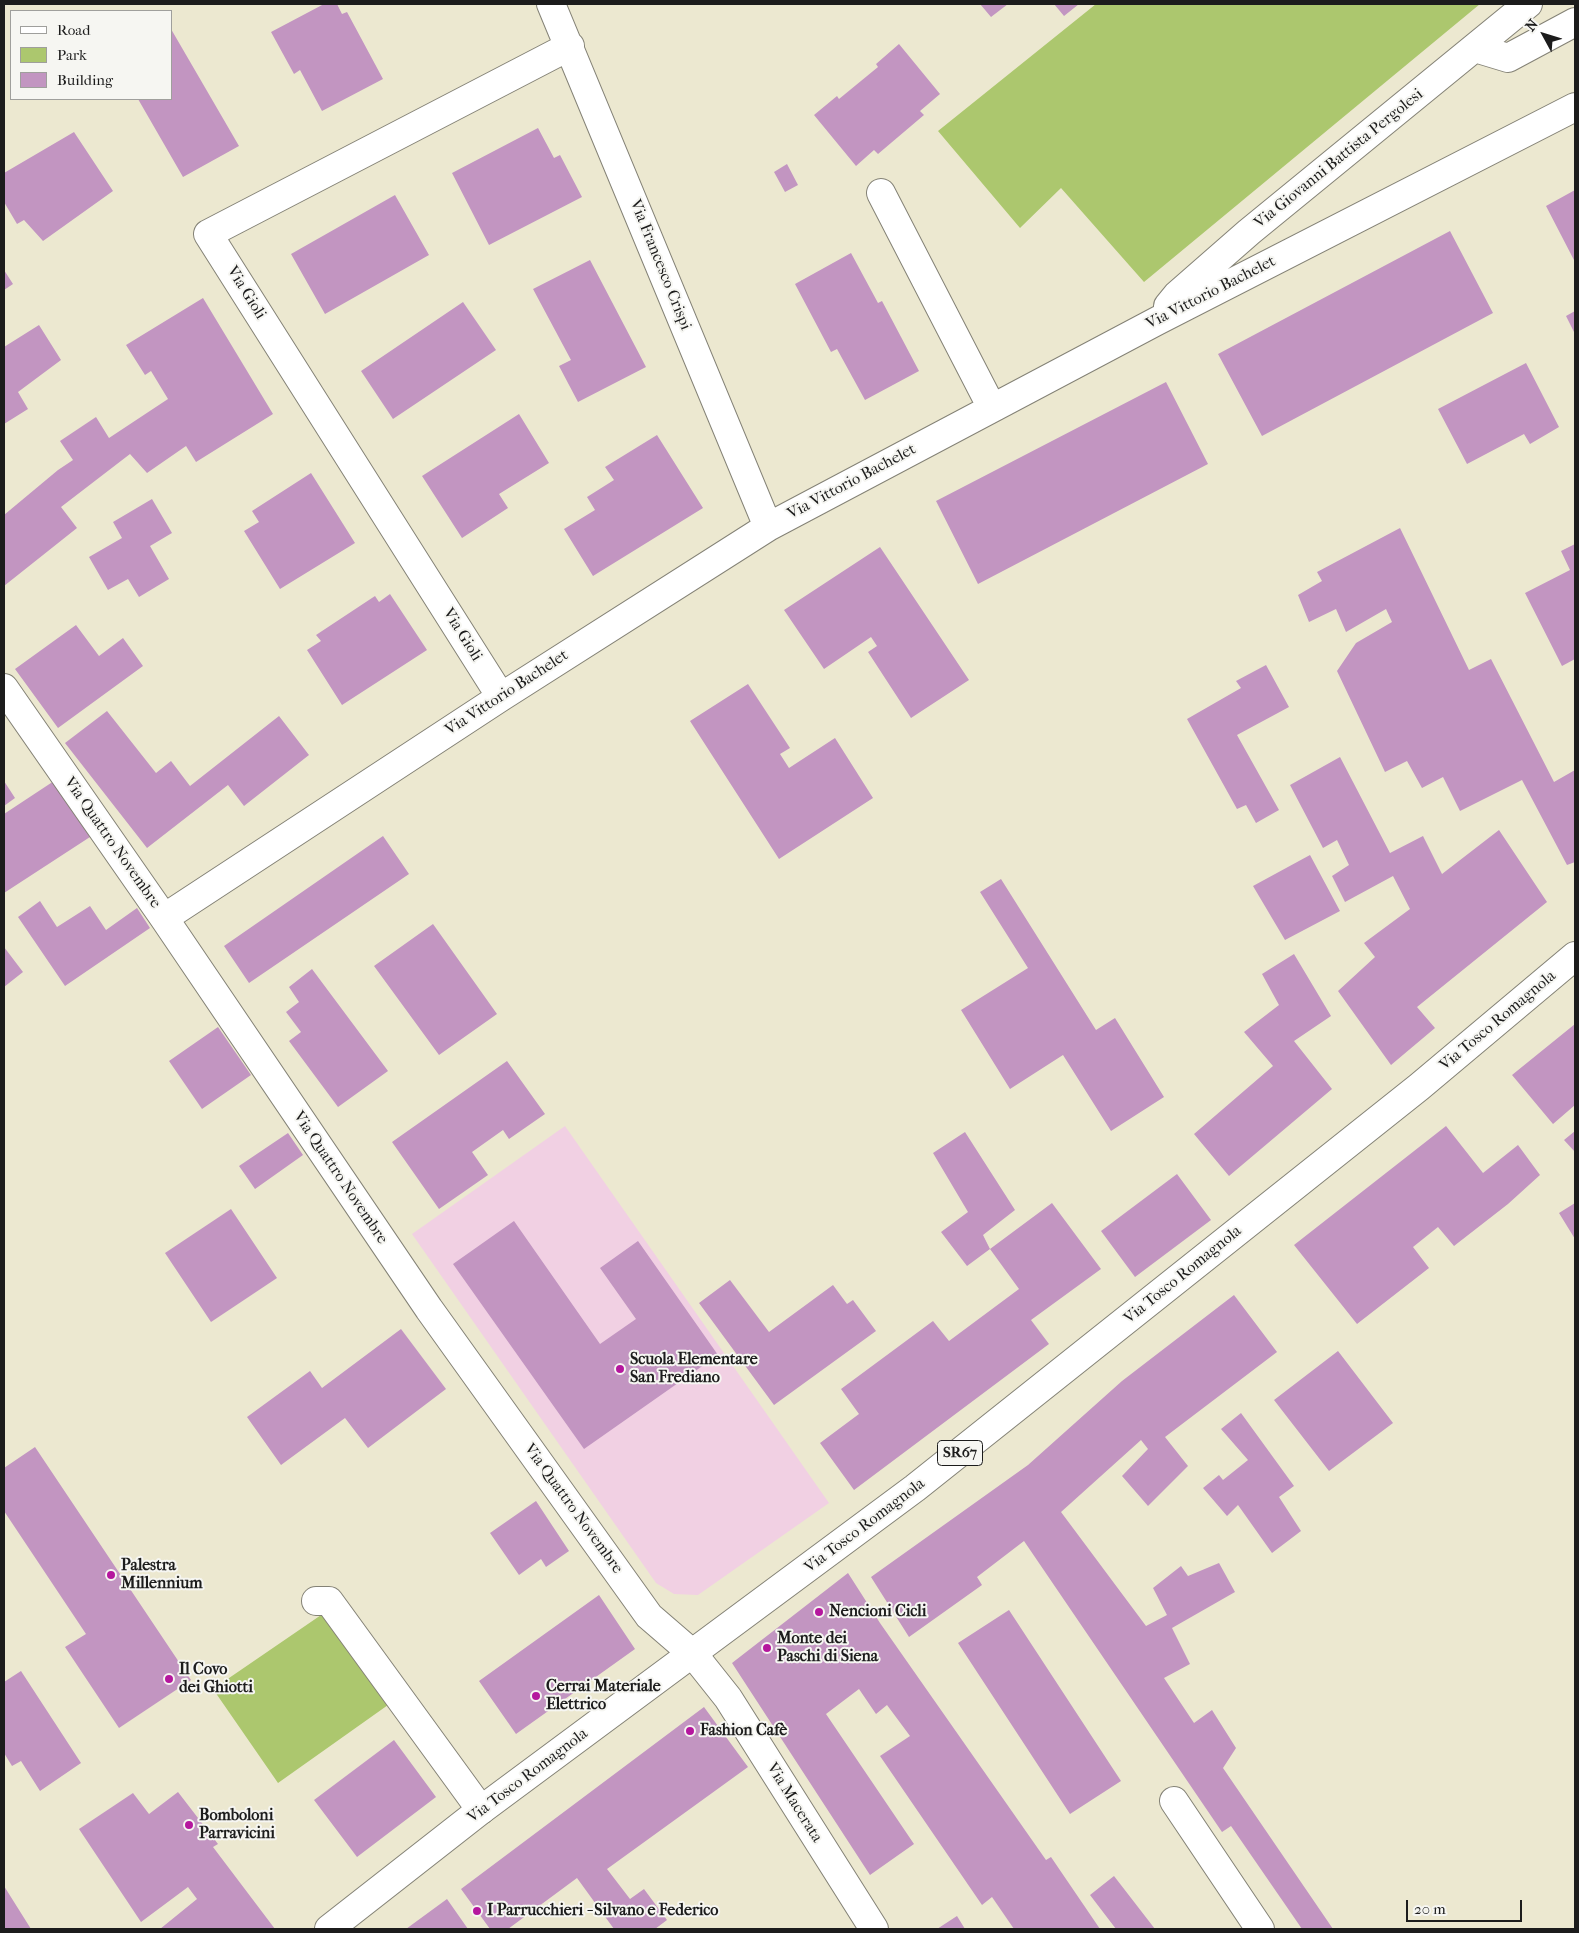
<!DOCTYPE html>
<html>
<head>
<meta charset="utf-8">
<style>
  body { margin:0 }
  #map { position:relative; width:1579px; height:1933px; overflow:hidden; background:#ece8d0; font-family:"IM FELL French Canon",serif }
  canvas { display:block }
  .frame { position:absolute; inset:0; border:5px solid #1c1c1c; pointer-events:none }
  .legend { position:absolute; left:10px; top:10px; width:162px; height:90px; box-sizing:border-box; background:#f6f6f2; border:1px solid #9f9f9c; margin:0; padding:6px 9px; list-style:none; font-size:15px; color:#1c1c1c }
  .legend li { display:flex; align-items:center; gap:10px; height:25px }
  .legend b { width:25px; border:1px solid #9f9f9c }
  .north { position:absolute; left:1519px; top:10px; width:50px; height:50px; -webkit-text-stroke:4px #f6f6f2; paint-order:stroke; rotate:309deg; font-size:14px; font-weight:700; line-height:20px; text-align:center; color:#1c1c1c }
  .north::after { content:''; display:block; margin:auto; width:18px; height:22px; background:#1c1c1c; clip-path:polygon(50% 0,100% 100%,50% 72%,0 100%) }
  .scale { position:absolute; left:1406px; top:1900px; width:116px; height:22px; box-sizing:border-box; border:2px solid #1c1c1c; border-top:0; padding-left:6px; font-size:15px; line-height:18px; white-space:nowrap; color:#1c1c1c; -webkit-text-stroke:4px #f6f6f2; paint-order:stroke }
</style>
</head>
<body>
<div id="map">
<canvas width="1579" height="1933"></canvas>
<div class="frame"></div>
<ul class="legend">
<li><b style="height:6px;background:#fff"></b>Road</li>
<li><b style="height:14px;background:#acc76e"></b>Park</li>
<li><b style="height:14px;background:#c295c1"></b>Building</li>
</ul>
<div class="north">N</div>
<div class="scale">20 m</div>
</div>
<script>
const context = document.querySelector('canvas').getContext('2d');
context.lineJoin = 'round';
function fill(path, color) {
  context.fillStyle = color;
  context.fill(path, 'evenodd');
}
function poly(rows) {
  const path = new Path2D();
  for (const r of rows) {
    path.moveTo(r[0], r[1]);
    for (let i = 2; i < r.length; i += 2) path.lineTo(r[i], r[i + 1]);
  }
  return path;
}
function stroke(path, color, width, dash) {
  context.strokeStyle = color;
  context.lineWidth = width;
  context.lineCap = dash ? 'butt' : 'round';
  context.setLineDash(dash || []);
  context.stroke(path);
}
function write(font, color, halo, rows, align = 'center') {
  context.font = font + ' "IM FELL French Canon",serif';
  context.lineWidth = 4;
  context.setLineDash([]);
  context.textBaseline = 'middle';
  context.strokeStyle = halo;
  context.fillStyle = color;
  for (const [text, x, y, turn = 0] of rows) {
    context.save();
    context.translate(x, y);
    context.rotate((+turn || 0) * Math.PI / 180);
    context.textAlign = isNaN(turn) ? turn : align;
    if (halo) context.strokeText(text, 0, 0);
    context.fillText(text, 0, 0);
    context.restore();
  }
}
const built = poly([
  [565,1126,829,1503,698,1595,674,1594,656,1583,412,1234]
]);
const green = poly([
  [1096,4,1480,4,1144,282,1061,188,1020,228,938,131],
  [324,1613,388,1705,278,1783,213,1689]
]);
const building = poly([
  [324,4,337,4,342,14,347,12,383,79,322,111,300,70,294,74,271,32],
  [980,4,1008,4,991,17],
  [1054,4,1079,4,1064,16],
  [171,29,239,146,183,177,138,99,171,99],
  [899,44,940,94,920,111,924,115,878,154,874,150,856,166,814,115,837,96,839,99,878,67,876,64],
  [538,128,554,158,560,155,582,197,489,245,452,173],
  [74,132,113,191,43,241,24,220,17,224,4,202,4,173],
  [787,164,798,185,785,192,774,172],
  [1575,190,1575,262,1546,206],
  [395,195,429,255,325,314,291,254],
  [1450,231,1493,313,1262,436,1218,354],
  [851,253,878,303,882,301,919,371,865,400,837,349,831,352,795,284],
  [590,260,646,367,578,402,559,366,571,360,533,289],
  [4,270,13,284,4,290],
  [203,298,273,414,196,462,186,446,147,473,130,454,61,507,77,528,4,586,4,515,58,470,73,460,60,441,96,417,109,438,168,399,151,371,145,375,126,345],
  [463,302,496,350,393,419,361,371],
  [1575,311,1575,334,1566,316],
  [39,325,61,360,18,392,28,409,4,424,4,347],
  [1526,363,1559,427,1530,444,1524,434,1467,464,1438,409],
  [1166,382,1208,464,978,584,936,501],
  [519,414,549,463,499,494,508,508,462,538,422,476],
  [657,435,703,508,593,576,564,529,595,510,587,497,614,480,605,467],
  [311,473,355,543,280,589,244,531,259,522,252,511],
  [152,499,172,533,150,546,169,579,139,597,128,579,108,590,89,557,122,538,113,522],
  [1400,528,1469,670,1491,659,1554,782,1575,770,1575,862,1567,865,1522,780,1460,811,1443,777,1422,788,1407,761,1385,772,1337,671,1356,643,1392,622,1386,609,1346,632,1336,609,1309,622,1298,595,1322,581,1317,572],
  [1575,544,1575,659,1562,666,1525,593,1570,570,1561,551],
  [880,547,969,680,911,718,868,652,877,646,871,637,824,669,784,610],
  [390,594,427,650,342,705,307,650,321,641,316,635,375,596,379,602],
  [76,625,99,656,123,638,143,666,58,728,15,669],
  [1266,665,1289,707,1237,735,1279,810,1256,823,1246,805,1237,809,1187,719,1241,688,1236,681],
  [748,684,790,748,780,754,789,768,835,738,873,798,779,859,690,721],
  [107,711,156,773,171,761,190,786,279,716,309,755,244,806,228,785,147,848,65,743],
  [1340,757,1390,853,1423,836,1442,874,1499,830,1547,902,1417,1007,1435,1028,1391,1065,1338,991,1375,957,1364,943,1410,909,1393,876,1345,902,1332,876,1349,865,1337,840,1323,848,1290,785],
  [4,781,15,798,4,806],
  [54,781,90,837,4,893,4,814],
  [383,836,409,874,249,983,224,946],
  [1310,855,1340,911,1285,940,1253,886],
  [1001,879,1096,1030,1115,1018,1164,1097,1111,1131,1063,1055,1010,1089,961,1010,1028,968,980,892],
  [40,901,57,927,90,906,106,930,137,908,150,928,65,986,18,917],
  [433,924,497,1014,439,1055,374,966],
  [4,947,23,972,4,987],
  [1294,954,1331,1016,1294,1041,1332,1089,1229,1176,1194,1134,1273,1066,1244,1032,1279,1005,1262,974],
  [312,969,388,1071,338,1107,289,1041,301,1032,286,1012,299,1002,289,987],
  [1575,1024,1575,1105,1553,1124,1512,1075],
  [218,1027,251,1075,202,1109,169,1061],
  [507,1061,545,1114,509,1139,503,1130,472,1152,488,1175,439,1209,392,1142],
  [1446,1126,1483,1173,1518,1145,1540,1175,1508,1204,1454,1246,1438,1227,1413,1247,1429,1268,1357,1324,1294,1245],
  [1575,1131,1575,1152,1564,1140],
  [965,1132,1015,1210,983,1235,990,1249,1052,1203,1101,1269,1031,1320,1049,1344,854,1490,820,1443,859,1414,841,1389,933,1321,949,1341,1019,1289,990,1249,967,1266,941,1232,968,1212,933,1153],
  [288,1133,303,1155,255,1189,239,1166],
  [1177,1174,1211,1220,1135,1277,1101,1231],
  [1575,1203,1575,1239,1559,1213],
  [231,1209,277,1278,211,1322,165,1253],
  [514,1221,600,1344,636,1319,600,1268,638,1241,718,1355,584,1449,453,1264],
  [730,1280,769,1332,833,1285,847,1304,853,1300,876,1331,774,1405,699,1303],
  [1234,1295,1277,1352,1165,1437,1188,1466,1148,1506,1122,1476,1148,1449,1141,1440,1061,1512,1146,1626,1167,1615,1153,1588,1181,1566,1188,1576,1219,1563,1235,1592,1172,1628,1190,1664,1164,1678,1194,1723,1212,1710,1236,1748,1223,1768,1333,1929,1302,1929,1231,1826,1222,1832,1024,1541,977,1577,982,1585,909,1637,871,1577,1028,1465,1122,1381],
  [401,1329,446,1389,368,1448,345,1418,281,1465,247,1417,310,1371,322,1388],
  [1338,1351,1393,1423,1329,1471,1274,1400],
  [1241,1413,1294,1486,1279,1497,1301,1531,1272,1553,1238,1505,1227,1516,1203,1488,1219,1475,1223,1480,1248,1460,1221,1429],
  [35,1447,191,1680,119,1728,65,1647,86,1634,4,1511,4,1468],
  [536,1501,569,1551,546,1567,541,1559,519,1575,490,1533],
  [848,1573,880,1623,1046,1860,1051,1857,1100,1929,1014,1929,992,1897,982,1905,880,1756,910,1736,887,1705,876,1714,859,1689,826,1714,914,1844,870,1875,732,1663],
  [599,1595,635,1649,516,1734,479,1681],
  [1009,1610,1121,1781,1070,1814,958,1643],
  [21,1671,81,1763,40,1791,21,1761,12,1766,4,1753,4,1682],
  [704,1707,748,1767,607,1869,630,1899,644,1889,667,1920,655,1929,614,1929,577,1878,508,1929,490,1929,461,1889],
  [394,1740,436,1797,357,1857,314,1800],
  [178,1792,218,1844,213,1847,275,1929,160,1929,197,1899,188,1887,141,1922,79,1829,133,1793,149,1814],
  [1114,1876,1155,1929,1116,1929,1090,1895],
  [4,1886,31,1929,4,1929],
  [447,1899,468,1929,406,1929],
  [957,1916,965,1929,937,1929]
]);
const minor = poly([
  [551,4,768,527],
  [1475,48,1508,58,1575,22],
  [881,193,992,408],
  [1168,306,1177,295,1249,232,1528,4],
  [4,688,164,918,429,1309,649,1616,693,1654,728,1698,874,1929],
  [501,697,208,234,570,46],
  [164,918,501,697,768,527,1157,321,1575,107],
  [316,1601,329,1601,481,1810],
  [1174,1801,1260,1929]
]);
const major = poly([
  [329,1929,481,1810,915,1488,1419,1087,1575,956]
]);
const markers = [
  [620,1369,5,"#b5179e"],
  [111,1575,5,"#b5179e"],
  [819,1612,5,"#b5179e"],
  [767,1648,5,"#b5179e"],
  [169,1679,5,"#b5179e"],
  [536,1696,5,"#b5179e"],
  [690,1731,5,"#b5179e"],
  [189,1825,5,"#b5179e"],
  [477,1911,5,"#b5179e"]
];
const shields = [
  [960,1453,45]
];
const shieldNames = [
  ["SR67",960,1453]
];
const streetNames = [
  ["Via Giovanni Battista Pergolesi",1339,159,-39],
  ["Via Francesco Crispi",660,265,68],
  ["Via Gioli",246,293,58],
  ["Via Vittorio Bachelet",1211,293,-27],
  ["Via Vittorio Bachelet",852,482,-28],
  ["Via Gioli",462,635,58],
  ["Via Vittorio Bachelet",507,693,-33],
  ["Via Quattro Novembre",112,843,55],
  ["Via Tosco Romagnola",1498,1021,-40],
  ["Via Quattro Novembre",340,1178,56],
  ["Via Tosco Romagnola",1183,1275,-39],
  ["Via Quattro Novembre",573,1509,54],
  ["Via Tosco Romagnola",865,1526,-37],
  ["Via Tosco Romagnola",528,1776,-37],
  ["Via Macerata",794,1803,58]
];
const poiNames = [
  ["Scuola Elementare",630,1360],
  ["San Frediano",630,1378],
  ["Palestra",121,1566],
  ["Millennium",121,1584],
  ["Nencioni Cicli",829,1612],
  ["Monte dei",777,1639],
  ["Paschi di Siena",777,1657],
  ["Il Covo",179,1670],
  ["dei Ghiotti",179,1688],
  ["Cerrai Materiale",546,1687],
  ["Elettrico",546,1705],
  ["Fashion Cafè",700,1731],
  ["Bomboloni",199,1816],
  ["Parravicini",199,1834],
  ["I Parrucchieri - Silvano e Federico",487,1911]
];
fill(built, '#f1d0e3');
fill(green, '#acc76e');
fill(building, '#c295c1');
stroke(minor, '#848276', 30);
stroke(major, '#848276', 30);
stroke(minor, '#fff', 28);
stroke(major, '#fff', 28);
for (const [x, y, r, color] of markers) {
  const dot = new Path2D();
  dot.arc(x, y, r, 0, 2 * Math.PI);
  context.fillStyle = color;
  context.fill(dot);
  stroke(dot, '#f6f6f2', 2);
}
for (const [x, y, w] of shields) {
  const box = new Path2D();
  box.roundRect(x - w / 2, y - 12.5, w, 25, 4);
  context.fillStyle = '#f6f6f2';
  context.fill(box);
  stroke(box, '#1c1c1c', 1);
}
write('bold 15px', '#1c1c1c', null, shieldNames);
write('16px', '#1c1c1c', '#f6f6f2', streetNames);
write('bold 16px', '#1c1c1c', '#f6f6f2', poiNames, 'left');
</script>
</body>
</html>
